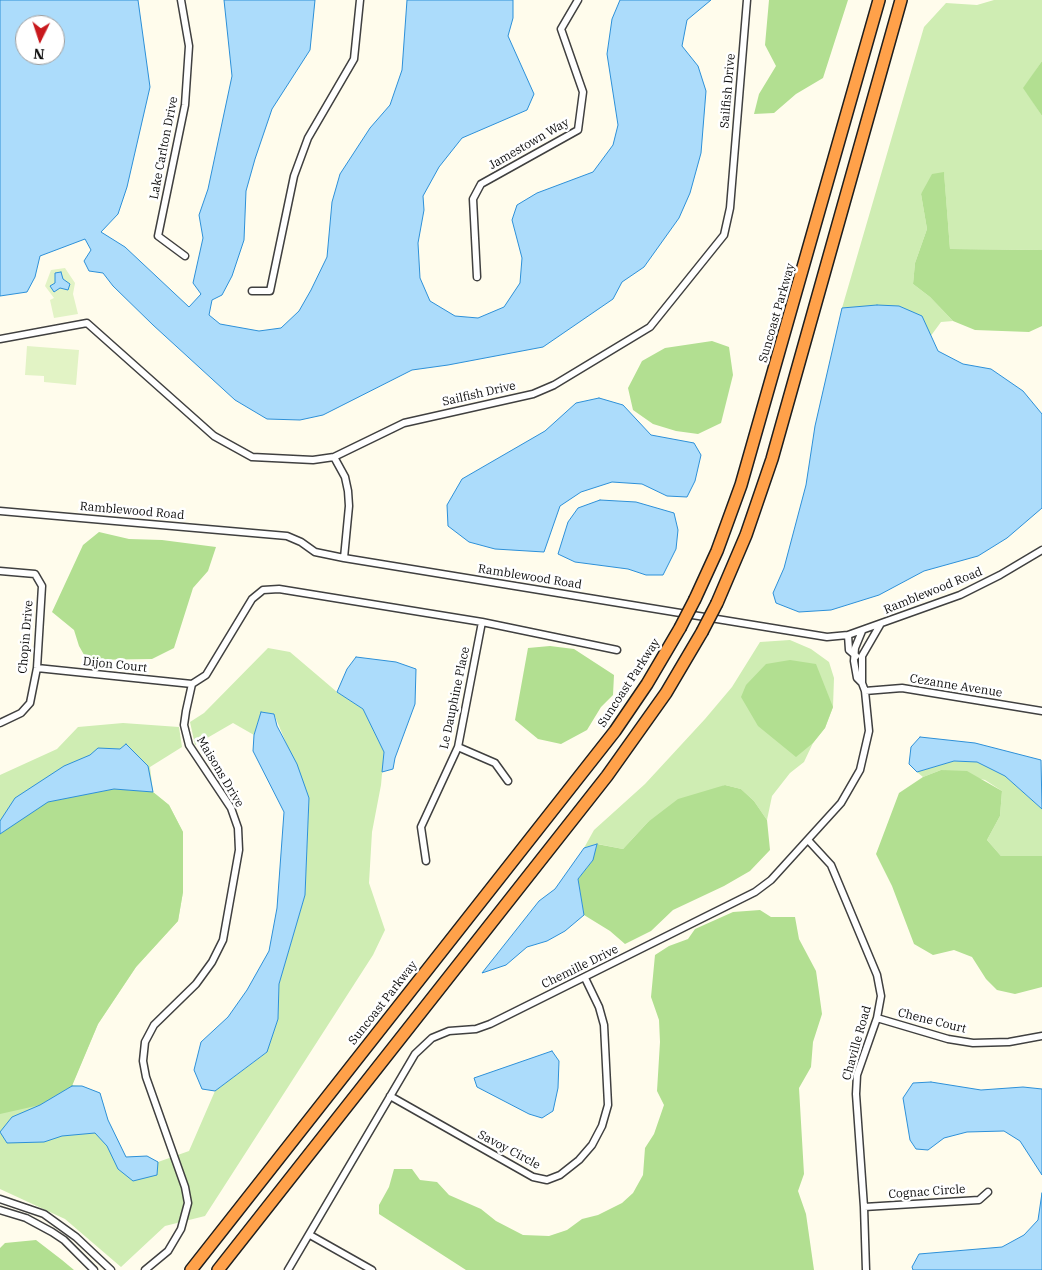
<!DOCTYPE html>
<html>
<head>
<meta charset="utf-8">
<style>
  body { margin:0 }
  #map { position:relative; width:1042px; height:1270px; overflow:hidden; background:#fffcec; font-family:"IBM Plex Serif",serif }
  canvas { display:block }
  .north { position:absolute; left:15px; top:15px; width:50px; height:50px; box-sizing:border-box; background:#fff; border:1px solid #9e9e9e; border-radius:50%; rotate:184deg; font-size:14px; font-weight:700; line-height:20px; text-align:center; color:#0d0d0d }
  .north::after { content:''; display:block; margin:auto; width:18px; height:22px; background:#c8191e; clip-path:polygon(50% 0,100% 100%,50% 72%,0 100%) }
</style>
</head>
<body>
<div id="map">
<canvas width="1042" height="1270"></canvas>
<div class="north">N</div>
</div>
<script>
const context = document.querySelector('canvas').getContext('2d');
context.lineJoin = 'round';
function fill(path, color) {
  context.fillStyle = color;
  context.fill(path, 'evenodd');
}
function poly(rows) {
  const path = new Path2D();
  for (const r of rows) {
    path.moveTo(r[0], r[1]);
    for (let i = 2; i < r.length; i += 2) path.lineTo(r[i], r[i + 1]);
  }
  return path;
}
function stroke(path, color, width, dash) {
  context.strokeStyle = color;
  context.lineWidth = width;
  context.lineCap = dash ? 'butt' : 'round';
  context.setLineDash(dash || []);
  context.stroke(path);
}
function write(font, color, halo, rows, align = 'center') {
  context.font = font + ' "IBM Plex Serif",serif';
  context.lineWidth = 5;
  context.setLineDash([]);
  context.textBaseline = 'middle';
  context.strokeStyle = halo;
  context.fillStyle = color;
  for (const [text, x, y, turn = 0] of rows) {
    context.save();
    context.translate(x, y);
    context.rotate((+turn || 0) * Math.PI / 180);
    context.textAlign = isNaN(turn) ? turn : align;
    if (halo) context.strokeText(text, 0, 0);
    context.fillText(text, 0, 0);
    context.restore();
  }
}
const green = poly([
  [994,0,1042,0,1042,61,1024,88,1042,116,1042,250,950,249,944,173,921,194,927,229,915,263,913,284,930,297,953,321,941,322,930,337,922,316,842,308,924,27,946,3,977,5],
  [790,640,811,649,829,662,834,678,833,707,825,728,813,743,804,762,790,773,772,796,767,820,754,801,741,789,725,785,648,822,623,849,598,844,616,861,578,879,593,860,597,844,584,848,594,830,645,784,705,719,732,687,760,642],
  [268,648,290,652,337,692,363,709,384,752,381,785,372,832,369,883,385,930,373,955,205,1216,165,1226,121,1267,65,1219,0,1189,0,775,57,749,78,727,123,723,179,727,182,747,150,767,153,792,169,805,183,832,183,892,178,921,136,967,98,1024,72,1085,82,1086,100,1093,108,1120,126,1157,147,1156,158,1162,189,1151,215,1091,266,1053,278,1019,279,984,305,895,309,798,274,714,261,712,254,735,233,723,195,745,190,722,204,713],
  [954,761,977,762,1005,776,1042,809,1042,856,1001,856,987,840,1000,816,1002,791,985,780,941,770,923,777,917,772]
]);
const forest = poly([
  [769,0,848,0,823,78,796,94,774,113,754,114,759,94,776,66,765,45],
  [1042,61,1042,116,1023,88],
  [944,172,950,249,1042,250,1042,326,1029,332,975,330,953,321,930,297,913,284,915,263,927,229,921,194,932,174],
  [712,341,729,347,733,375,721,423,698,434,676,431,653,424,633,410,628,388,642,361,665,348],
  [99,532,129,539,162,540,216,547,208,571,193,588,174,648,152,659,87,660,79,646,74,630,52,612,83,545],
  [550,646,574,649,614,675,613,695,601,707,587,730,561,744,538,739,515,720,528,648],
  [790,660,816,664,833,707,825,728,813,743,796,757,758,726,741,697,746,685,766,664],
  [941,770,967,771,1002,791,1000,816,987,840,1001,856,1042,856,1042,987,1015,994,997,990,986,979,972,957,954,950,933,955,914,944,892,886,876,854,899,793,923,777],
  [725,785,741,789,754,801,767,820,770,850,750,871,724,886,673,910,651,931,625,944,610,931,584,915,578,879,593,860,597,844,623,849,648,822,678,799],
  [114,789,153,792,169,805,183,832,183,892,178,921,136,967,98,1024,72,1086,40,1105,0,1114,0,834,48,802],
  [760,910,771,917,795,917,799,939,816,971,819,992,822,1014,813,1042,811,1067,799,1088,804,1174,798,1191,806,1214,814,1270,466,1270,379,1214,379,1205,389,1187,394,1169,412,1169,420,1180,437,1182,449,1195,481,1209,496,1221,523,1235,549,1236,567,1230,582,1219,598,1215,622,1203,633,1193,643,1175,645,1148,654,1134,664,1105,657,1091,660,1042,659,1020,651,997,655,955,669,946,688,939,695,929,733,912],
  [36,1240,62,1260,74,1270,0,1270,0,1248,5,1243]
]);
const pitch = poly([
  [65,268,75,283,73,294,78,314,54,318,50,300,54,298,45,286,51,270],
  [27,346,79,350,76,385,44,382,44,376,25,375]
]);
const water = poly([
  [0,0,138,0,150,87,127,187,118,214,101,232,125,247,189,307,201,294,193,283,203,238,199,215,208,189,232,76,224,0,315,0,310,50,272,109,255,159,246,191,244,240,232,276,222,295,212,300,209,315,220,324,259,331,281,328,299,311,311,290,327,257,332,202,340,174,370,128,390,105,402,70,407,0,513,0,513,18,508,36,534,94,527,110,462,138,439,167,423,196,424,210,418,243,420,278,430,301,455,316,478,318,504,307,520,283,522,258,512,220,517,205,537,193,593,172,613,145,618,125,607,54,612,19,620,0,711,0,687,20,682,46,698,66,706,91,701,153,690,193,679,218,644,267,622,282,613,299,543,347,448,365,412,370,323,415,300,420,267,419,235,400,153,325,113,286,103,273,89,271,84,261,91,250,85,239,40,256,35,277,27,292,0,296,0,0],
  [25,25,55,25,55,55,25,55,25,25],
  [61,272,63,279,70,284,68,290,60,288,54,292,50,286,55,283,55,273,61,272],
  [877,305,899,306,922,316,938,351,963,364,991,369,1023,391,1042,414,1042,508,1007,538,978,556,924,571,879,595,831,610,799,612,776,603,773,593,784,568,806,485,815,426,842,308,877,305],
  [599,398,623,405,651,435,694,443,701,455,695,481,687,497,667,496,642,484,612,482,581,492,560,506,544,552,495,549,469,542,448,526,447,505,462,479,545,431,576,403,599,398],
  [600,500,636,502,674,513,678,530,676,549,663,575,646,575,628,569,575,562,558,554,568,522,578,508,600,500],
  [356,657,396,662,416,669,415,704,395,758,393,769,382,772,384,752,363,709,337,692,347,669,356,657],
  [261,712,274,714,277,726,297,764,309,798,305,895,279,984,278,1019,267,1052,215,1091,202,1089,194,1070,201,1042,228,1017,247,990,269,951,277,908,284,812,253,751,254,735,261,712],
  [920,737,975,743,1041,760,1042,809,1005,776,977,762,954,761,917,772,909,764,911,747,920,737],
  [126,744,148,766,153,792,114,789,48,802,0,834,0,821,15,798,64,766,90,755,98,748,120,749,126,744],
  [597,844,593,860,578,879,584,915,565,931,547,941,527,947,506,965,482,973,539,901,555,889,584,848,597,844],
  [552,1051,559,1061,558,1088,553,1111,542,1118,529,1114,477,1087,474,1078,552,1051],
  [931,1082,981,1090,1023,1087,1042,1089,1042,1175,1020,1141,1004,1131,967,1132,944,1138,928,1150,916,1149,910,1140,903,1098,913,1083,931,1082],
  [72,1086,82,1086,100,1093,108,1120,126,1157,147,1156,158,1162,157,1175,133,1181,118,1169,107,1146,95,1133,62,1136,44,1142,7,1143,0,1132,12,1117,40,1105,72,1086],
  [1042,1193,1042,1270,913,1270,912,1267,919,1254,1002,1247,1024,1235,1038,1220,1042,1193]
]);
const street = poly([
  [181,0,189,46,185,105,158,236,185,256],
  [477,277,473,199,481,184,578,130,583,92,561,29,578,0],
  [252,291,270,291,294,176,308,138,354,59,360,0],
  [0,339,87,323,214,436,252,457,313,460,334,457,404,423,533,394,554,385,650,327,724,235,730,208,747,0],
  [334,457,345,477,348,491,349,506,344,558],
  [0,511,287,536,301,542,315,552,344,558,827,637,848,635,960,595,1000,575,1042,550],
  [0,571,35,574,42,586,37,668,30,703,21,713,0,723],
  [848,635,849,650,856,656],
  [37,668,192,684],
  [862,683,862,656,880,625],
  [865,691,902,688,1042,711],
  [458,747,495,763,508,781],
  [808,840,831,865,877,975,881,996,877,1018,857,1075,856,1094,864,1207,866,1270],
  [426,861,421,827,458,747,482,622],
  [877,1018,948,1039,973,1043,1009,1042,1042,1036],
  [390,1096,533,1177,547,1180,560,1175,579,1160,592,1145,602,1126,608,1105,604,1025,599,1007,585,978],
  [0,1199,44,1214,76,1237,111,1270],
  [864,1207,979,1200,988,1192],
  [0,1210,26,1218,52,1232,64,1240,94,1270],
  [310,1235,372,1270],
  [145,1270,168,1251,181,1229,188,1203,185,1187,146,1077,143,1061,145,1042,154,1025,196,984,212,962,223,940,239,850,238,828,231,808,189,745,184,725,186,711,192,684,206,675,252,599,263,590,279,589,482,622,617,650],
  [288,1270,415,1054,432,1038,449,1031,476,1029,490,1024,755,892,771,880,841,803,860,770,869,731,865,691,862,683,857,678,854,661,855,648,862,631]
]);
const highway = poly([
  [695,599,717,551,741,485,879,0],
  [717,603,746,535,772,459,901,0],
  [191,1270,615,731,647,684,680,628],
  [218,1270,607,776,666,693,702,632]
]);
const highwayBridge = poly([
  [680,628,695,599],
  [702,632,717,603]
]);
const streetNames = [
  ["Sailfish Drive",728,91,-85],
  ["Jamestown Way",529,144,-30],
  ["Lake Carlton Drive",164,148,-79],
  ["Suncoast Parkway",777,313,-74],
  ["Sailfish Drive",479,394,-13],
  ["Ramblewood Road",132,511,5],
  ["Ramblewood Road",530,577,9],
  ["Ramblewood Road",933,591,-22],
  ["Chopin Drive",26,637,-85],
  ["Dijon Court",115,665,6],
  ["Suncoast Parkway",629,683,-57],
  ["Cezanne Avenue",956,686,9],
  ["Le Dauphine Place",455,698,-78],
  ["Maisons Drive",220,772,59],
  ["Chemille Drive",580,967,-26],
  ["Suncoast Parkway",383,1003,-52],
  ["Chene Court",932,1021,14],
  ["Chaville Road",857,1043,-74],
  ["Savoy Circle",509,1150,28],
  ["Cognac Circle",927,1192,-4]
];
fill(green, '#cfedb3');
fill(forest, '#b2df91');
fill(pitch, '#e2f3c5');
fill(water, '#acdcfb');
stroke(water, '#2d90d8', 1);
stroke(street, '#404040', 9);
stroke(highway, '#1e1e1e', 14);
stroke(street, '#fff', 6);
stroke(highway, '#ffa14a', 11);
stroke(highwayBridge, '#1e1e1e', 14, []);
stroke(highwayBridge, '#ffa14a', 11);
write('12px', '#0d0d0d', '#fff', streetNames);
</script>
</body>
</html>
